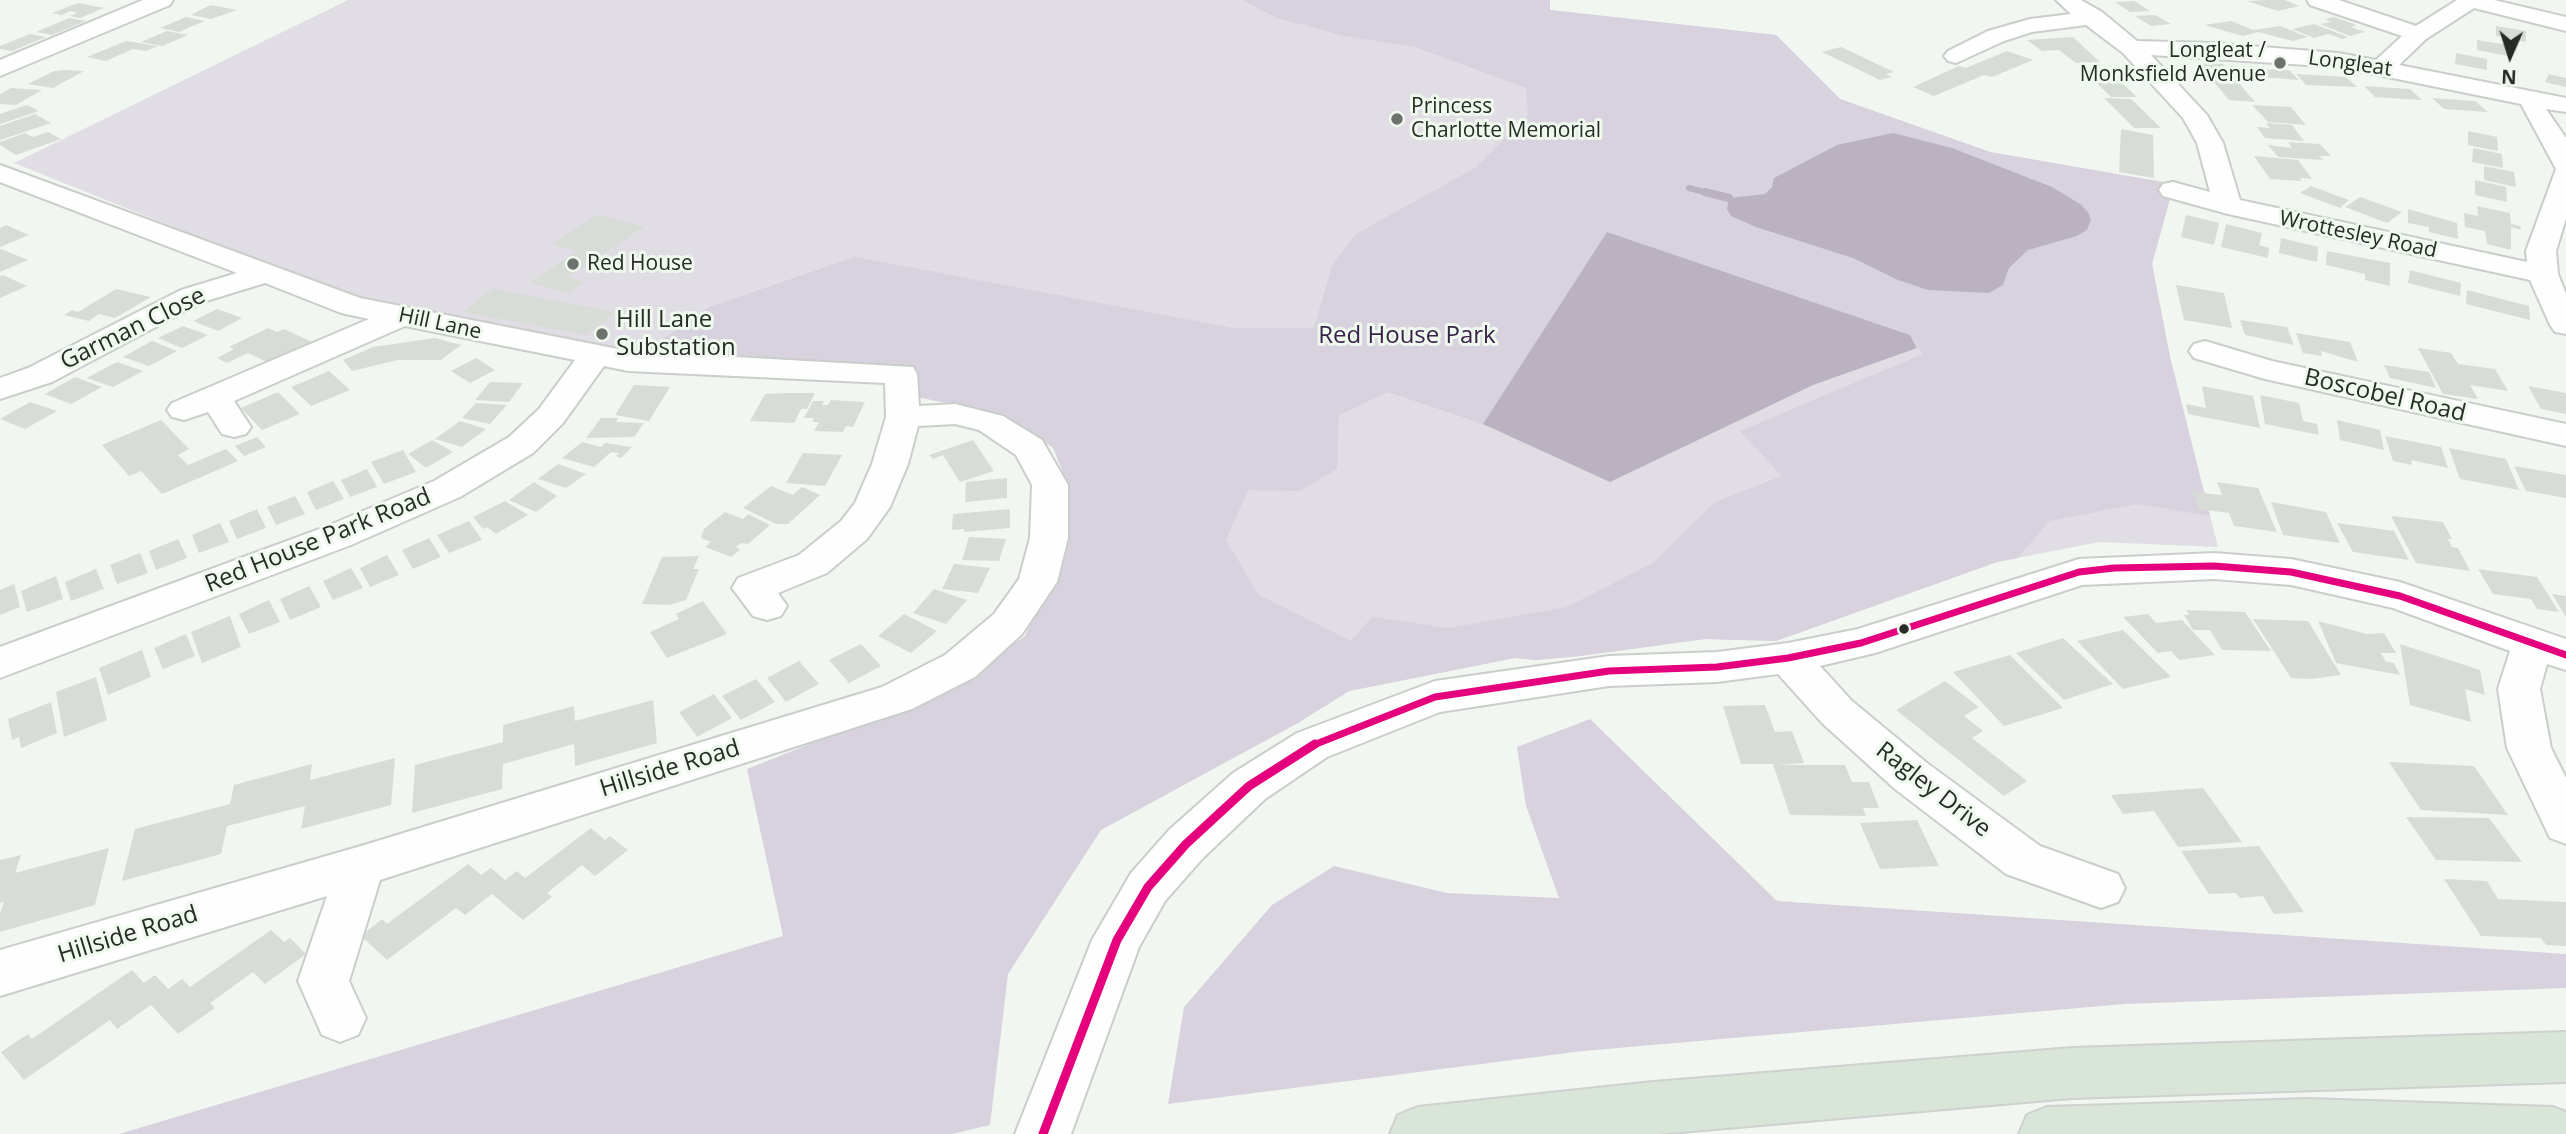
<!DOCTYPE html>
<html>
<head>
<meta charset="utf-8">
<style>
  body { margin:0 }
  #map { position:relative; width:2566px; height:1134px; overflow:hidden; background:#f1f6f1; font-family:"Open Sans",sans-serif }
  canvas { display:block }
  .north { position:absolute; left:2475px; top:21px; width:70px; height:70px; -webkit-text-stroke:5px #eff9ee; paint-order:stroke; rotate:183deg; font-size:19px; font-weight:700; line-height:28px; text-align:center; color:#282b27 }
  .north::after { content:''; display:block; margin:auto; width:24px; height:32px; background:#282b27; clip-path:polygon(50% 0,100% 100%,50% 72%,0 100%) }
</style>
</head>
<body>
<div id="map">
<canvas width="2566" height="1134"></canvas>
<div class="north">N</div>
</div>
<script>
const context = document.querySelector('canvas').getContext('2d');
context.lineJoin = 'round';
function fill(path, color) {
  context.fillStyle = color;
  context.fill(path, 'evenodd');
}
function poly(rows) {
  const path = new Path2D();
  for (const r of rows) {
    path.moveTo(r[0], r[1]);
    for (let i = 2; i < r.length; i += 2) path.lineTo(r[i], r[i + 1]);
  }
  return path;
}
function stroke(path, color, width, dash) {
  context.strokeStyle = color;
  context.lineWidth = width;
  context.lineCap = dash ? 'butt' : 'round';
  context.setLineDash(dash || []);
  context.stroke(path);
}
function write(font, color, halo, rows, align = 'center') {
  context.font = font + ' "Open Sans",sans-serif';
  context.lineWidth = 6;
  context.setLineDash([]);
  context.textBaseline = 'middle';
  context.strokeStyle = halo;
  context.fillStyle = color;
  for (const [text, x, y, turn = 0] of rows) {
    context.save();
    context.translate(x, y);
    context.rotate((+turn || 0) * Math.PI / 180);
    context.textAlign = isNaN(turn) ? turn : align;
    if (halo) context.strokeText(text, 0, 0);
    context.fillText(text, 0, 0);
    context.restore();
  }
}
const green = poly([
  [348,0,1550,0,1550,10,1776,35,1840,99,1990,152,2174,184,2152,264,2170,357,2218,547,2099,542,1997,562,1776,641,1705,639,1580,656,1536,660,1515,658,1349,691,1298,723,1063,433,907,369,617,353,360,302,14,163]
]);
const forest = poly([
  [1242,0,1550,0,1550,10,1776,35,1840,99,1990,152,2174,184,2152,264,2170,357,2210,516,2137,504,2049,521,2018,558,1997,562,1776,641,1705,639,1580,656,1536,660,1515,658,1349,691,1298,723,1101,830,1008,974,990,1125,952,1134,119,1134,783,936,747,769,955,686,1025,636,1066,548,1069,487,1053,448,1003,414,911,396,906,368,641,354,709,307,855,257,1233,328,1314,328,1333,263,1356,234,1475,168,1528,115,1526,88,1415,47,1345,36,1277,18],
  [1607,232,1910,335,1923,354,1740,431,1782,476,1715,502,1653,563,1567,607,1448,628,1372,617,1351,641,1259,595,1226,540,1248,490,1300,491,1337,469,1339,415,1388,392,1483,424],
  [1590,719,1777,901,2566,954,2566,988,2125,1004,1583,1051,1168,1104,1184,1007,1272,905,1334,866,1447,893,1559,898,1526,806,1517,747]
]);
const water = poly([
  [1893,133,1952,148,2052,187,2080,204,2088,212,2091,220,2087,230,2077,236,2028,250,2009,268,2003,285,1989,293,1928,290,1898,280,1853,258,1756,227,1731,216,1727,209,1729,198,1765,194,1772,187,1774,178,1837,145],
  [1607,232,1910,335,1917,348,1813,385,1610,482,1483,424]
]);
const streamFar1 = poly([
  [1689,188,1712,194]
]);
const stream = poly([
  [1705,192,1729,198]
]);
const building = poly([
  [2268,0,2285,0,2299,6,2278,11,2247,1],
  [2134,1,2150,11,2130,12,2115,2],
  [78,3,104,8,80,18,70,16,77,13,70,11,62,15,52,13],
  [210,5,237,10,211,19,191,15],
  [2155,15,2171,24,2151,26,2135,16],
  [186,17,205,21,179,32,160,28],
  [2334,17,2357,25,2351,27,2365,32,2350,36,2320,24,2331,22,2325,19],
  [69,18,86,21,52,35,36,32],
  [2231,21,2253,30,2280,26,2308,37,2293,41,2258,32,2243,36,2204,25],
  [2314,24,2348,37,2342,39,2329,34,2314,38,2292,29],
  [2496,26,2526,31,2526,42,2496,36],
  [167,31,188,35,162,46,141,42],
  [30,34,46,37,12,51,0,49,0,46],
  [2073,37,2100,62,2076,63,2059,50,2042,51,2027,40],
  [2477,40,2508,45,2508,56,2477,50],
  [126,41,158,46,146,51,133,49,106,61,87,57],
  [1841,47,1894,72,1886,74,1892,77,1880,80,1822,52],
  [2007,51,2033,60,1992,77,1984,75,1934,96,1913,87,1959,66,1966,68],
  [2456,53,2487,59,2487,70,2455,64],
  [2198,63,2223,64,2255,102,2229,100],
  [2082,69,2108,70,2137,97,2111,97],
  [2253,69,2289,70,2299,80,2261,77],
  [54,71,65,70,84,71,53,88,28,84],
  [2296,74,2346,77,2357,87,2306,85],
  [2549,74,2566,78,2566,87,2545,82],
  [2364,86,2410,89,2422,100,2375,97],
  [11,88,42,90,16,105,0,104,0,94],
  [2104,98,2131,99,2161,128,2134,128],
  [2432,98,2475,101,2488,112,2444,109],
  [27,105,39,111,0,124,0,114],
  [2252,105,2291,107,2306,125,2268,122],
  [35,114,51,123,0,140,0,126],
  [2266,123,2292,125,2304,141,2265,138,2257,127,2270,128],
  [2121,129,2153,135,2154,178,2119,172],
  [2468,131,2497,137,2498,151,2468,145],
  [48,132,61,139,16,155,0,145,0,142,25,133,33,137],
  [2288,142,2320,144,2331,156,2319,156,2323,160,2278,157,2268,145,2292,148],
  [2473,148,2502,154,2503,168,2472,162],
  [2254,156,2298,160,2312,179,2299,178,2302,181,2270,179],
  [2484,166,2514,172,2516,187,2484,180],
  [2475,180,2506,187,2507,202,2475,195],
  [2311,186,2349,200,2340,208,2300,193],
  [2360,197,2402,212,2387,223,2345,207],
  [2477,206,2510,213,2511,224,2520,226,2521,230,2511,227,2511,250,2487,244,2485,231,2465,227,2464,213,2478,216],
  [2408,209,2457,223,2458,239,2429,232,2429,227,2408,223],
  [597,215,644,227,568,277,585,282,568,293,529,282,578,251,552,244],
  [2186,215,2219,223,2214,245,2181,237],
  [2226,224,2262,233,2259,245,2269,248,2268,258,2221,247],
  [6,225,29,235,0,247,0,228],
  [2281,238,2318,247,2317,262,2279,253],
  [0,250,1,249,28,260,0,272],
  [2327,251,2390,263,2390,286,2365,280,2365,274,2326,265],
  [2410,270,2461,283,2460,296,2408,283],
  [3,275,27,286,0,298,0,276],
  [2176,285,2224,293,2232,328,2184,320],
  [116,289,151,297,115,318,99,314,89,321,64,315,72,310,78,312],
  [493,289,615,312,586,335,462,312],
  [2467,290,2529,306,2530,320,2466,304],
  [217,309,242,318,218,331,193,321],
  [2240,320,2287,327,2294,345,2245,335],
  [183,326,208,335,182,348,158,338],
  [268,328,277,332,284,329,316,344,271,364,248,353,227,363,217,358,234,349,229,347],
  [2296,333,2350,342,2358,362,2321,351,2322,356,2303,353],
  [435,338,461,345,441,360,398,360,352,371,343,360,373,347],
  [152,341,177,351,149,366,123,357],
  [2418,348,2451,353,2458,364,2495,369,2508,391,2470,385,2478,399,2443,394],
  [476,358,495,370,470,383,451,371],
  [117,362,143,371,113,387,87,378],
  [2384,365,2429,372,2436,388,2390,378],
  [329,371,350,390,311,406,291,387],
  [75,377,102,387,71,404,45,394],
  [490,382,523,383,509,402,475,400],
  [634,385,670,387,649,421,615,415],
  [2202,386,2253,396,2260,428,2188,414,2186,404,2206,408],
  [2528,386,2566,393,2566,414,2541,409],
  [278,392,300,414,262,430,241,408],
  [786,393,815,393,807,409,801,409,794,423,750,421,765,394],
  [2260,395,2299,403,2303,421,2317,424,2319,435,2265,424],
  [831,400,865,402,853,427,846,426,843,432,814,431,819,422,812,422,814,418,804,418,813,401,824,401,822,405,828,405],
  [30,402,57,411,25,429,0,419],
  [476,403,507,405,490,424,462,418],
  [601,418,618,418,616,422,644,423,634,437,586,438],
  [161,420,189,449,178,455,188,465,226,449,238,461,162,494,141,471,129,476,102,445],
  [2337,420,2380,430,2384,450,2340,440],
  [460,421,486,429,462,447,435,439],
  [2385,436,2441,447,2448,468,2411,460,2412,465,2393,461],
  [257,437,266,447,244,456,235,446],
  [432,440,453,452,426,468,408,454],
  [973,440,994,471,960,482,943,455,933,459,929,455],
  [582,442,601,447,605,443,632,447,621,458,616,456,619,453,611,452,594,467,562,458],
  [2449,448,2506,459,2519,490,2460,479],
  [403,450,416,472,384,484,371,462],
  [803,453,842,455,825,486,786,483],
  [558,464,586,474,566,488,538,479],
  [2514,466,2566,475,2566,498,2526,491],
  [367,469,377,487,350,497,341,480],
  [1007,478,1007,498,965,502,966,482],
  [333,481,344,499,316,510,307,492],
  [534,482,557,496,536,512,509,500],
  [2217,482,2258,488,2277,532,2234,526,2229,513,2199,509,2193,492,2222,495],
  [771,486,793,495,802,487,820,495,788,524,776,524,743,508],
  [295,496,305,514,276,525,267,507],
  [505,501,528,515,496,534,487,527,483,529,473,517],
  [2271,502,2326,512,2340,543,2283,535],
  [257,509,266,528,237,539,229,521],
  [1010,509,1010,528,964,532,964,529,952,530,953,514],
  [725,512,743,519,748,514,770,525,748,544,741,543,736,547,740,550,731,557,705,547,711,542,701,538,704,529],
  [2391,516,2443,522,2452,539,2448,539,2452,547,2458,548,2470,571,2416,563],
  [469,521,482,540,449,553,437,535],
  [220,523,229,542,199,553,192,535],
  [2337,523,2394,531,2409,560,2353,552],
  [969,537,1006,539,999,561,962,560],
  [429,538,441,557,413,569,402,550],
  [178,539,187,558,156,570,149,551],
  [140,553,148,573,117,584,110,565],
  [387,555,399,575,370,587,360,568],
  [699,556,693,569,699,569,686,600,669,605,642,604,662,557],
  [954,564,990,568,978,593,942,589],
  [351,568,363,588,333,600,323,581],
  [96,569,104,589,71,601,65,582],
  [2478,569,2537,577,2559,612,2537,609,2531,599,2493,594],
  [56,576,63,599,27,612,21,591],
  [14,584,20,607,0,615,0,590],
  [309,586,321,607,290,620,280,599],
  [934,589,967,600,946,624,913,613],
  [2552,594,2566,596,2566,617],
  [269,600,280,622,249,634,239,614],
  [703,601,727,634,667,658,650,632,679,619,676,614],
  [2186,610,2245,612,2271,651,2222,650,2210,630,2193,630,2184,615,2189,615],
  [904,614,937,631,911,653,878,636],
  [2148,614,2156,623,2182,620,2215,655,2179,660,2171,651,2158,653,2123,617],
  [230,616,241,647,202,663,191,632],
  [2253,619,2308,621,2341,675,2311,679,2291,678],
  [2318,621,2367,634,2384,633,2396,653,2381,653,2386,662,2394,663,2400,675,2336,663],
  [2123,630,2171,677,2123,689,2077,641],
  [186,634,195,656,163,669,154,648],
  [2063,638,2104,676,2113,684,2064,700,2016,653],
  [861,644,881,666,849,683,829,660],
  [2400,644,2480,670,2485,695,2465,689,2471,722,2410,705],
  [142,650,151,677,108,695,99,668],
  [2010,655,2063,708,2004,726,1953,672],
  [799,661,819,684,786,702,767,678],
  [96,677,107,720,64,737,56,692],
  [756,679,775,702,741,720,722,696],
  [1945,681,1979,707,1964,716,1983,731,1972,738,2027,781,2004,796,1896,710],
  [714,694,732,718,697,737,679,712],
  [653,700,657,743,575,766,574,744,503,764,502,789,412,813,415,765,503,742,503,725,574,706,575,721],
  [51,702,57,733,21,748,19,737,12,740,8,719],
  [1765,705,1775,732,1792,731,1804,763,1776,765,1845,765,1852,782,1869,782,1879,808,1863,808,1866,816,1790,815,1773,764,1741,764,1723,706],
  [395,758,391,805,301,829,305,806,227,826,221,854,122,881,135,829,230,804,234,785,312,764,310,780],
  [2389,762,2474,766,2508,815,2421,810],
  [2203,788,2242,842,2178,847,2154,811,2123,814,2111,795],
  [2406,817,2489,818,2522,862,2436,860],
  [1917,820,1939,866,1880,869,1860,823],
  [591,828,605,840,610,836,628,850,595,876,582,865,547,893,552,897,523,920,492,894,465,915,456,908,387,960,361,936,382,919,387,924,468,864,481,875,491,868,505,880,517,871,525,878],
  [2259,846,2304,912,2274,914,2263,896,2240,898,2236,893,2209,894,2181,851],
  [109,848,95,905,0,932,0,913,4,902,0,903,0,860,21,855,15,873],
  [2444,879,2487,881,2498,899,2566,902,2566,946,2546,945,2541,938,2481,936],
  [271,930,284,942,290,938,306,954,265,984,253,972,210,1003,215,1008,178,1034,151,1005,117,1029,110,1020,24,1080,1,1052,28,1034,32,1039,132,970,144,983,155,975,168,989,182,979,190,987]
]);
const minor = poly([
  [143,0,173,0,170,5,0,76,0,60,143,0],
  [2056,0,2081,0,2102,12,2137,41,2212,43,2338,53,2376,60,2402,36,2310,5,2307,0,2339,0,2416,26,2457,0,2494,0,2566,17,2566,31,2474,8,2426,39,2399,65,2566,98,2566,112,2546,109,2566,138,2566,218,2556,251,2558,274,2566,294,2566,334,2555,332,2550,325,2530,280,2228,214,2163,196,2159,190,2163,184,2173,182,2210,192,2197,143,2183,118,2123,53,2086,25,2032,32,2004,41,1956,63,1948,61,1944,56,1948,51,1988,31,2030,19,2071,14,2056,0],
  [2151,55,2338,67,2521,104,2556,169,2526,251,2527,262,2240,200,2223,143,2207,115,2151,55],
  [0,165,360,298,628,351,913,367,917,374,919,406,955,404,1003,416,1042,440,1068,485,1068,538,1057,582,1022,634,975,677,912,709,380,880,349,981,366,1018,358,1035,340,1042,322,1035,298,981,327,896,0,996,0,950,361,846,882,687,945,655,994,614,1019,579,1030,538,1032,485,1016,455,979,430,955,424,918,426,908,464,890,507,867,539,827,573,778,593,787,606,781,616,767,620,753,616,732,588,738,578,799,555,841,521,855,503,872,464,886,417,885,383,628,371,604,366,563,423,533,453,460,497,351,545,0,678,0,647,325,527,434,481,509,437,539,409,575,360,405,326,234,401,251,427,246,434,234,437,222,434,208,412,184,420,172,417,167,410,172,403,369,319,341,313,265,283,203,302,52,382,0,399,0,378,28,368,181,290,237,273,0,182,0,165],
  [2205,341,2272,361,2566,424,2566,446,2265,379,2194,358,2189,351,2194,344,2205,341],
  [2214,553,2291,559,2400,582,2566,639,2566,670,2547,664,2540,689,2551,748,2566,778,2566,844,2550,838,2507,748,2498,689,2510,651,2393,608,2291,585,2214,579,2082,585,1875,653,1820,666,1852,701,1927,763,2040,846,2118,874,2125,888,2118,902,2101,908,2006,874,1895,789,1822,723,1778,674,1717,682,1609,686,1440,712,1327,757,1265,799,1203,858,1165,901,1139,947,1071,1134,1015,1134,1092,940,1131,873,1169,830,1233,773,1297,733,1435,681,1609,656,1717,652,1788,643,1858,629,2079,559,2214,553]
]);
const highway = poly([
  [2566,1032,2566,1082,2072,1098,1657,1134,1390,1134,1398,1115,1418,1107,1653,1082,2072,1048,2566,1032],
  [2308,1099,2553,1107,2566,1112,2566,1134,2019,1134,2027,1115,2047,1107,2308,1099]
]);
const bus1Far1 = poly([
  [1311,746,1435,697,1609,671,1717,667,1788,658,1861,643,2079,572,2114,568,2214,566,2291,572,2400,596,2566,655]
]);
const bus1 = poly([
  [1043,1134,1117,940,1148,887,1186,844,1249,786,1315,744]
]);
const markers = [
  [2280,63,7,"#6e726e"],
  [1397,119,7,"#6e726e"],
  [573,264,7,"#6e726e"],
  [602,334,7,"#6e726e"],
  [1904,629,6,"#282b27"]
];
const farPoinames = [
  ["Longleat /",2266,51,"right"],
  ["Monksfield Avenue",2266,75,"right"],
  ["Princess",1411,107],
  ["Charlotte Memorial",1411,131],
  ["Red House",587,264]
];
const farStreetnames = [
  ["Longleat",2350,64,8],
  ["Wrottesley Road",2358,235,12],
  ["Hill Lane",440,324,12]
];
const poiNames = [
  ["Hill Lane",616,320],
  ["Substation",616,348]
];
const streetNames = [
  ["Garman Close",133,329,-26],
  ["Boscobel Road",2385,396,13],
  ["Red House Park Road",318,541,-22],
  ["Hillside Road",670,769,-17],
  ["Ragley Drive",1933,790,38],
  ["Hillside Road",128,935,-17]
];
const parkNames = [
  ["Red House Park",1407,336]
];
fill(green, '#e0dde4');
fill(forest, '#d8d2de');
fill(water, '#bab1c1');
stroke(streamFar1, '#bab1c1', 6);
stroke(stream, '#bab1c1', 8);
fill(building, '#d8dcd7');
stroke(minor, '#caceca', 4);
stroke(highway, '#cfd1cf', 4);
fill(minor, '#fdfefd');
fill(highway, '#d9e5d9');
stroke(bus1Far1, '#e5007d', 7);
stroke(bus1, '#e5007d', 9);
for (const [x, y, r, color] of markers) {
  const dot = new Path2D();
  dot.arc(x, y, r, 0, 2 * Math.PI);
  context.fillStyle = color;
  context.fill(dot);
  stroke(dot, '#eff9ee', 2.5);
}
write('21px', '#282b27', '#eff9ee', farPoinames, 'left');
write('21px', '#282b27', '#eff9ee', farStreetnames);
write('24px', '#282b27', '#eff9ee', poiNames, 'left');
write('24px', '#282b27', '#eff9ee', streetNames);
write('24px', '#392348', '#eff9ee', parkNames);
</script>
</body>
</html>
